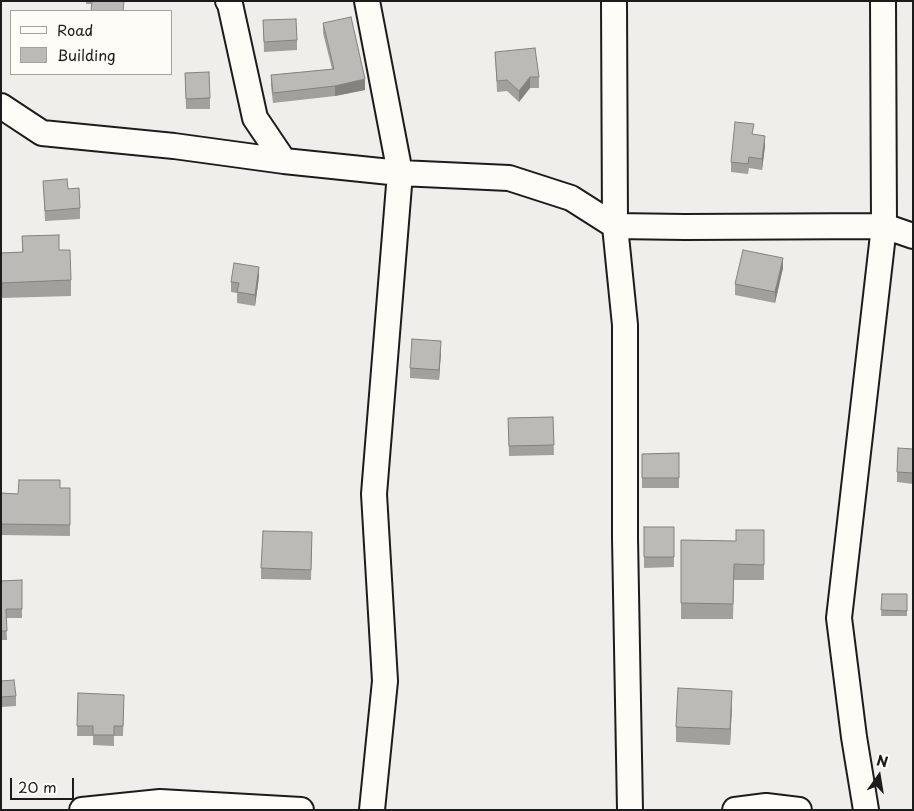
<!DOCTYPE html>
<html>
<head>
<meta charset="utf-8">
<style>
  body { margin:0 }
  #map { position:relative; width:914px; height:811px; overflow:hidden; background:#f0eeea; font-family:"Playpen Sans",sans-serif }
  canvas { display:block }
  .frame { position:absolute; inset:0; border:2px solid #1c1c1c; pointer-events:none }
  .legend { position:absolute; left:10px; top:10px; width:162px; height:65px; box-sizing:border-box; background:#fdfcf7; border:1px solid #a3a29f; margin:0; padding:6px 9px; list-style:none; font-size:15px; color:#1c1c1c }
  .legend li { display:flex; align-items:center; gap:10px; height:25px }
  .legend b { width:25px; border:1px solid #a3a29f }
  .north { position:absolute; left:854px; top:751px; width:50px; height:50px; -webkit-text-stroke:4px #fdfcf7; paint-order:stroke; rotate:13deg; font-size:14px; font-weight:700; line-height:20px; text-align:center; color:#1c1c1c }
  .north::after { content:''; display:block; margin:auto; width:18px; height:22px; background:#1c1c1c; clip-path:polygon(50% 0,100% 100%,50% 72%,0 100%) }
  .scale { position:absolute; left:10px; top:778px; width:64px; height:22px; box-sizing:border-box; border:2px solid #1c1c1c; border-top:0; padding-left:6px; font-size:15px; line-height:18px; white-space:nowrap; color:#1c1c1c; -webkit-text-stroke:4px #fdfcf7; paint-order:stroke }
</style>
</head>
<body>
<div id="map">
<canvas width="914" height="811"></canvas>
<div class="frame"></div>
<ul class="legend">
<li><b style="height:6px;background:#fdfcf7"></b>Road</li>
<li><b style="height:14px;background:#bbbab6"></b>Building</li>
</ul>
<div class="north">N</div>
<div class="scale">20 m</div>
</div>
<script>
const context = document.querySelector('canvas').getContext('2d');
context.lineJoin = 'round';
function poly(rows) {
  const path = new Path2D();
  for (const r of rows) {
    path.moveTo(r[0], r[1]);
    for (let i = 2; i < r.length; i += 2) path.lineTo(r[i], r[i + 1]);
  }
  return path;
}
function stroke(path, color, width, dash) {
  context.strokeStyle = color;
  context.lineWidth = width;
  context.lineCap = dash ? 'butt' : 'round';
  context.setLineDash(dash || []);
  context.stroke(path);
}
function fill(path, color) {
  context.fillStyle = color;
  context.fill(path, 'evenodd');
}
const street = poly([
  [228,1,230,4,255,118,284,161],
  [367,1,400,173,374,494,385,681,372,810],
  [614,1,615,226,625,325,625,538,630,810],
  [1,106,42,133,174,146,284,161,400,173,509,178,571,198,615,226,685,227,884,226,913,236],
  [82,810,160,802,301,810],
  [735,810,766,806,799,810],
  [866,810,854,737,839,618,884,226,883,1]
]);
const wall = poly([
  [86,1,125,1,92,4,86,4],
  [263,20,297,40,297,50,264,52],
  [323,23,365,90,335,96,273,103,271,86,271,75,332,69,323,33],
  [495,52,539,77,539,88,530,88,519,102,507,91,497,92],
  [185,73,210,98,210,109,186,109],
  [754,134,765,146,762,170,749,168,748,174,731,172,731,162],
  [43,181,68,189,80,208,80,219,45,221],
  [22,236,59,250,71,280,71,296,1,298,1,253,22,252],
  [783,268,775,303,735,295,735,284],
  [259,277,255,306,237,303,237,293,231,292,231,282],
  [441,352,439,380,410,378,410,368],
  [553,417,554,455,509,456,508,418],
  [913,449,913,484,897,482,897,472],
  [679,453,679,488,642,488,642,454],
  [60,488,70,488,70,536,1,535,1,493,18,494],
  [644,527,674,527,674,567,644,568],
  [764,530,764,580,734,580,733,619,681,619,681,540,736,541],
  [312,543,311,580,261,579,261,568],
  [22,580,22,618,6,618,7,640,1,640,1,581],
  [882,594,907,594,907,616,881,616],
  [1,681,16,696,16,706,1,707],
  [78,693,124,705,123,736,114,736,114,746,93,745,93,736,77,736],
  [732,706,730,745,676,742,676,727]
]);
const shadedWall = poly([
  [530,77,530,88,519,102,519,91],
  [365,79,365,90,335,96,335,86],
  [765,136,765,146,762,170,762,159],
  [783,258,783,268,775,303,775,292],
  [259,267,259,277,255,306,255,295],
  [441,341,441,352,439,380,439,370],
  [732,691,732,706,730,745,730,729]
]);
const building = poly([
  [92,1,124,1,123,11,91,11,92,1],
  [351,17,365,79,335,86,273,93,271,75,334,69,323,23,351,17],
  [296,19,297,40,264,42,263,20,296,19],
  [535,48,539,77,530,77,519,91,507,80,497,81,495,52,535,48],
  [209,72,210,98,186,99,185,73,209,72],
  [735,122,754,124,752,134,765,136,762,159,749,157,748,164,731,162,735,122],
  [67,179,68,189,79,188,80,208,45,211,43,181,67,179],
  [59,235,59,250,70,250,71,280,1,283,1,253,23,252,22,236,59,235],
  [743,250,783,258,775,292,735,284,743,250],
  [234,263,259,267,255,295,237,292,239,283,231,282,234,263],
  [412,339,441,341,439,370,410,368,412,339],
  [553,417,554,445,509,446,508,418,553,417],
  [898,448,913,449,913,473,897,472,898,448],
  [679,453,679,478,642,478,642,454,679,453],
  [19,480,60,480,60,488,70,488,70,525,1,524,1,493,18,494,19,480],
  [644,527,674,527,674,557,644,557,644,527],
  [736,530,764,530,764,565,734,564,733,604,681,603,681,540,736,541,736,530],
  [263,531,312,532,311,570,261,568,263,531],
  [22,580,22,609,6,609,7,631,1,631,1,581,22,580],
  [882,594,907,594,907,611,881,610,882,594],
  [14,680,16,696,1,697,1,681,14,680],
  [678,688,732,691,730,729,676,727,678,688],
  [78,693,124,695,123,726,114,726,114,735,93,735,93,726,77,726,78,693]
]);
stroke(street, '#1c1c1c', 28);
stroke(street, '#fdfcf7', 24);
fill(wall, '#a1a09d');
fill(shadedWall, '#83827f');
fill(building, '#bbbab6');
stroke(building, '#83827f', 1);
</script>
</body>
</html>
